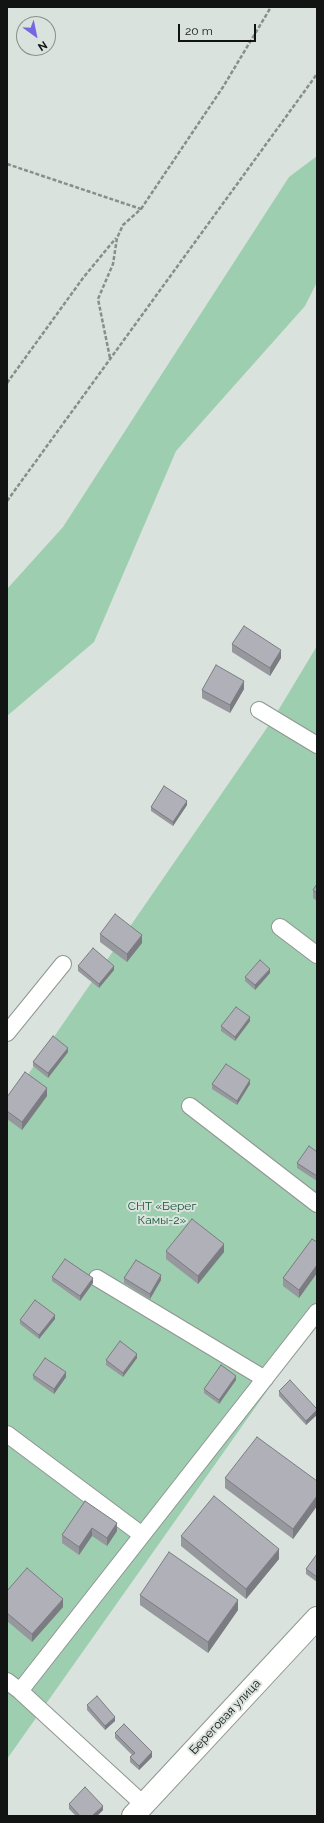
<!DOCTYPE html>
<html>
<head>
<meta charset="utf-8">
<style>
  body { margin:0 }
  #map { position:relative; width:324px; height:1823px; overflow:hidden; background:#dae2dd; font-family:Raleway,sans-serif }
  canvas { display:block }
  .frame { position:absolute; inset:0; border:8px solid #111412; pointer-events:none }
  .north { position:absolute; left:16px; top:16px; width:40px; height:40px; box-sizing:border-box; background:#dae2dd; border:1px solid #8a908c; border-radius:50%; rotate:147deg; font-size:11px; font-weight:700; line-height:16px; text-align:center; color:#111412 }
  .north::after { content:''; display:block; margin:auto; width:14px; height:18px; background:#7666e1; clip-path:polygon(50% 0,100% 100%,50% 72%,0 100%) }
  .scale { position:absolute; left:178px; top:24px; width:78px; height:18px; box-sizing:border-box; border:2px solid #111412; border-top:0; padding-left:5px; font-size:12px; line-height:14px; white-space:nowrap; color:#111412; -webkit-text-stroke:3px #dae2dd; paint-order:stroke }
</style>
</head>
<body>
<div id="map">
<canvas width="324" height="1823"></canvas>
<div class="frame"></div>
<div class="north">N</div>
<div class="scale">20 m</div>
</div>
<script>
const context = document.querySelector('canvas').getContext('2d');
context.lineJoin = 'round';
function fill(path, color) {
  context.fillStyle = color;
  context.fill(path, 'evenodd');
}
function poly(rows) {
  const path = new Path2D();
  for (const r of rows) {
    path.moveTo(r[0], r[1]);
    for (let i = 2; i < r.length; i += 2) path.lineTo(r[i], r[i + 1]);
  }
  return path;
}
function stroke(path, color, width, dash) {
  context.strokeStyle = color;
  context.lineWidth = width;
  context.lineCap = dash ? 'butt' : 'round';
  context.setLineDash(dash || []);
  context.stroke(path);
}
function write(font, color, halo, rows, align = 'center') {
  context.font = font + ' Raleway,sans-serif';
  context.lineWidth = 4;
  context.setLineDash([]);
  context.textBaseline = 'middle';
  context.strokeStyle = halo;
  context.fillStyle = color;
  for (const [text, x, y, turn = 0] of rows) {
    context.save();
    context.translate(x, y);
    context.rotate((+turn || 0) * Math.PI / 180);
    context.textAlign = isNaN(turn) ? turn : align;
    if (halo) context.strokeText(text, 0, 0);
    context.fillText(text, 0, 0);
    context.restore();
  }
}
const green = poly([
  [317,156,317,282,305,306,176,451,94,642,7,716,7,589,63,527,289,177],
  [317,646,317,1320,7,1759,7,1105,273,719]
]);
const path = poly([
  [7,164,141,209,123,225,117,238,113,264,98,299,110,358],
  [141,209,223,87,271,7],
  [7,383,83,278,116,238],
  [7,501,317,74]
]);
const service = poly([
  [259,710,317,745],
  [280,927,317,955],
  [7,1033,63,964],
  [190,1106,317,1204],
  [97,1278,265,1379],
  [7,1434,142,1535],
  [7,1681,20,1691,143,1804],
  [20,1691,317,1312]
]);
const minor = poly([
  [133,1816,317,1618]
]);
const wall = poly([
  [232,644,281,658,270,676,232,652],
  [244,689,230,713,202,698,202,690],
  [187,805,173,826,151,811,151,807],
  [317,884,317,901,313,898,313,890],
  [100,934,142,943,127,962,100,942],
  [78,966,114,970,99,988,78,971],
  [270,973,255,990,245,981,245,977],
  [250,1021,235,1041,221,1031,221,1026],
  [68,1052,48,1078,33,1066,33,1062],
  [212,1084,250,1084,237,1105,212,1089],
  [47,1096,22,1130,7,1119,7,1097],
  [317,1152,317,1181,297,1168,297,1163],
  [317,1242,317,1273,299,1298,283,1286,283,1278],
  [166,1251,224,1252,198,1284,166,1259],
  [52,1277,93,1283,80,1301,52,1281],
  [124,1278,161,1280,150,1299,124,1283],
  [55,1319,39,1339,20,1324,20,1320],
  [137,1358,123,1377,106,1365,106,1360],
  [33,1375,66,1377,54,1394,33,1379],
  [236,1380,219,1404,204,1393,204,1389],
  [279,1391,317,1409,306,1425,279,1396],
  [225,1478,317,1481,317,1506,293,1539,225,1488],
  [85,1501,117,1531,107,1546,92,1536,79,1555,62,1543,62,1535],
  [181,1536,279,1559,246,1599,181,1546],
  [317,1554,317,1582,306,1574,306,1569],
  [7,1591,63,1607,32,1642,7,1621],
  [140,1595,238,1610,208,1653,140,1605],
  [87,1705,115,1721,105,1730,87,1710],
  [115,1733,152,1757,139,1770,130,1762,130,1757,132,1755,115,1738],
  [69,1804,103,1810,97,1816,76,1816,69,1809]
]);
const shadedWall = poly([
  [281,650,281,658,270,676,270,668],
  [244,681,244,689,230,713,230,705],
  [187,801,187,805,173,826,173,822],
  [142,935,142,943,127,962,127,954],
  [114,966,114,970,99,988,99,984],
  [270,969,270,973,255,990,255,985],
  [250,1017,250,1021,235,1041,235,1037],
  [68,1048,68,1052,48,1078,48,1073],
  [250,1080,250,1084,237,1105,237,1101],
  [47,1088,47,1096,22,1130,22,1122],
  [224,1244,224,1252,198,1284,198,1276],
  [317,1265,317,1273,299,1298,299,1290],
  [161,1275,161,1280,150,1299,150,1294],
  [93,1278,93,1283,80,1301,80,1296],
  [55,1315,55,1319,39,1339,39,1335],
  [137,1354,137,1358,123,1377,123,1373],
  [66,1372,66,1377,54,1394,54,1389],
  [236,1376,236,1380,219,1404,219,1400],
  [317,1410,317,1415,306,1425,306,1421],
  [317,1496,317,1506,293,1539,293,1529],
  [117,1523,117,1531,107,1546,107,1538],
  [92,1528,92,1536,79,1555,79,1547],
  [279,1549,279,1559,246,1599,246,1589],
  [63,1599,63,1607,32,1642,32,1634],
  [238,1600,238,1610,208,1653,208,1642],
  [115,1717,115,1721,105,1730,105,1726],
  [152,1752,152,1757,139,1770,139,1766],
  [103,1806,103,1810,97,1816,92,1816]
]);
const building = poly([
  [244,626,281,650,270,668,232,644,244,626],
  [216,665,244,681,230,705,202,690,216,665],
  [164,786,187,801,173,822,151,807,164,786],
  [317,884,317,893,313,890,317,884],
  [115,914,142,935,127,954,100,934,115,914],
  [93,948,114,966,99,984,78,966,93,948],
  [260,960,270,969,255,985,245,977,260,960],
  [236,1007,250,1017,235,1037,221,1026,236,1007],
  [53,1036,68,1048,48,1073,33,1062,53,1036],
  [226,1064,250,1080,237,1101,212,1084,226,1064],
  [25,1072,47,1088,22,1122,7,1111,7,1097,25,1072],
  [309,1146,317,1152,317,1176,297,1163,309,1146],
  [192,1219,224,1244,198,1276,166,1251,192,1219],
  [312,1239,317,1242,317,1265,299,1290,283,1278,312,1239],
  [65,1259,93,1278,80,1296,52,1277,65,1259],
  [136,1260,161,1275,150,1294,124,1278,136,1260],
  [35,1300,55,1315,39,1335,20,1320,35,1300],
  [120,1341,137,1354,123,1373,106,1360,120,1341],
  [45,1358,66,1372,54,1389,33,1375,45,1358],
  [221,1365,236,1376,219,1400,204,1389,221,1365],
  [290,1380,317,1409,317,1410,306,1421,279,1391,290,1380],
  [257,1437,317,1481,317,1496,293,1529,225,1478,257,1437],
  [214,1496,279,1549,246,1589,181,1536,214,1496],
  [85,1501,117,1523,107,1538,92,1528,79,1547,62,1535,85,1501],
  [169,1552,238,1600,208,1642,140,1595,169,1552],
  [317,1554,317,1577,306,1569,317,1554],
  [27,1568,63,1599,32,1634,7,1613,7,1591,27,1568],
  [97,1696,115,1717,105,1726,87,1705,97,1696],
  [124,1724,152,1752,139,1766,130,1757,135,1753,115,1733,124,1724],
  [85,1787,103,1806,92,1816,80,1816,69,1804,85,1787]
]);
const parkNames = [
  ["СНТ «Берег",162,1206],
  ["Камы-2»",162,1220]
];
const streetNames = [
  ["Береговая улица",225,1717,-47]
];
fill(green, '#9dceaf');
stroke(service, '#8f9692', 18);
stroke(minor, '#8f9692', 24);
stroke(path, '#888e8b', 2.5, [4, 2]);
stroke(service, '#fff', 16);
stroke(minor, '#fff', 22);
fill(wall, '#97989e');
fill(shadedWall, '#7b7c81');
fill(building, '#b0b1b8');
stroke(building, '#7b7c81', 1);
write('12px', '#125835', '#dae2dd', parkNames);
write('12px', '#111412', '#dae2dd', streetNames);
</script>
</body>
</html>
